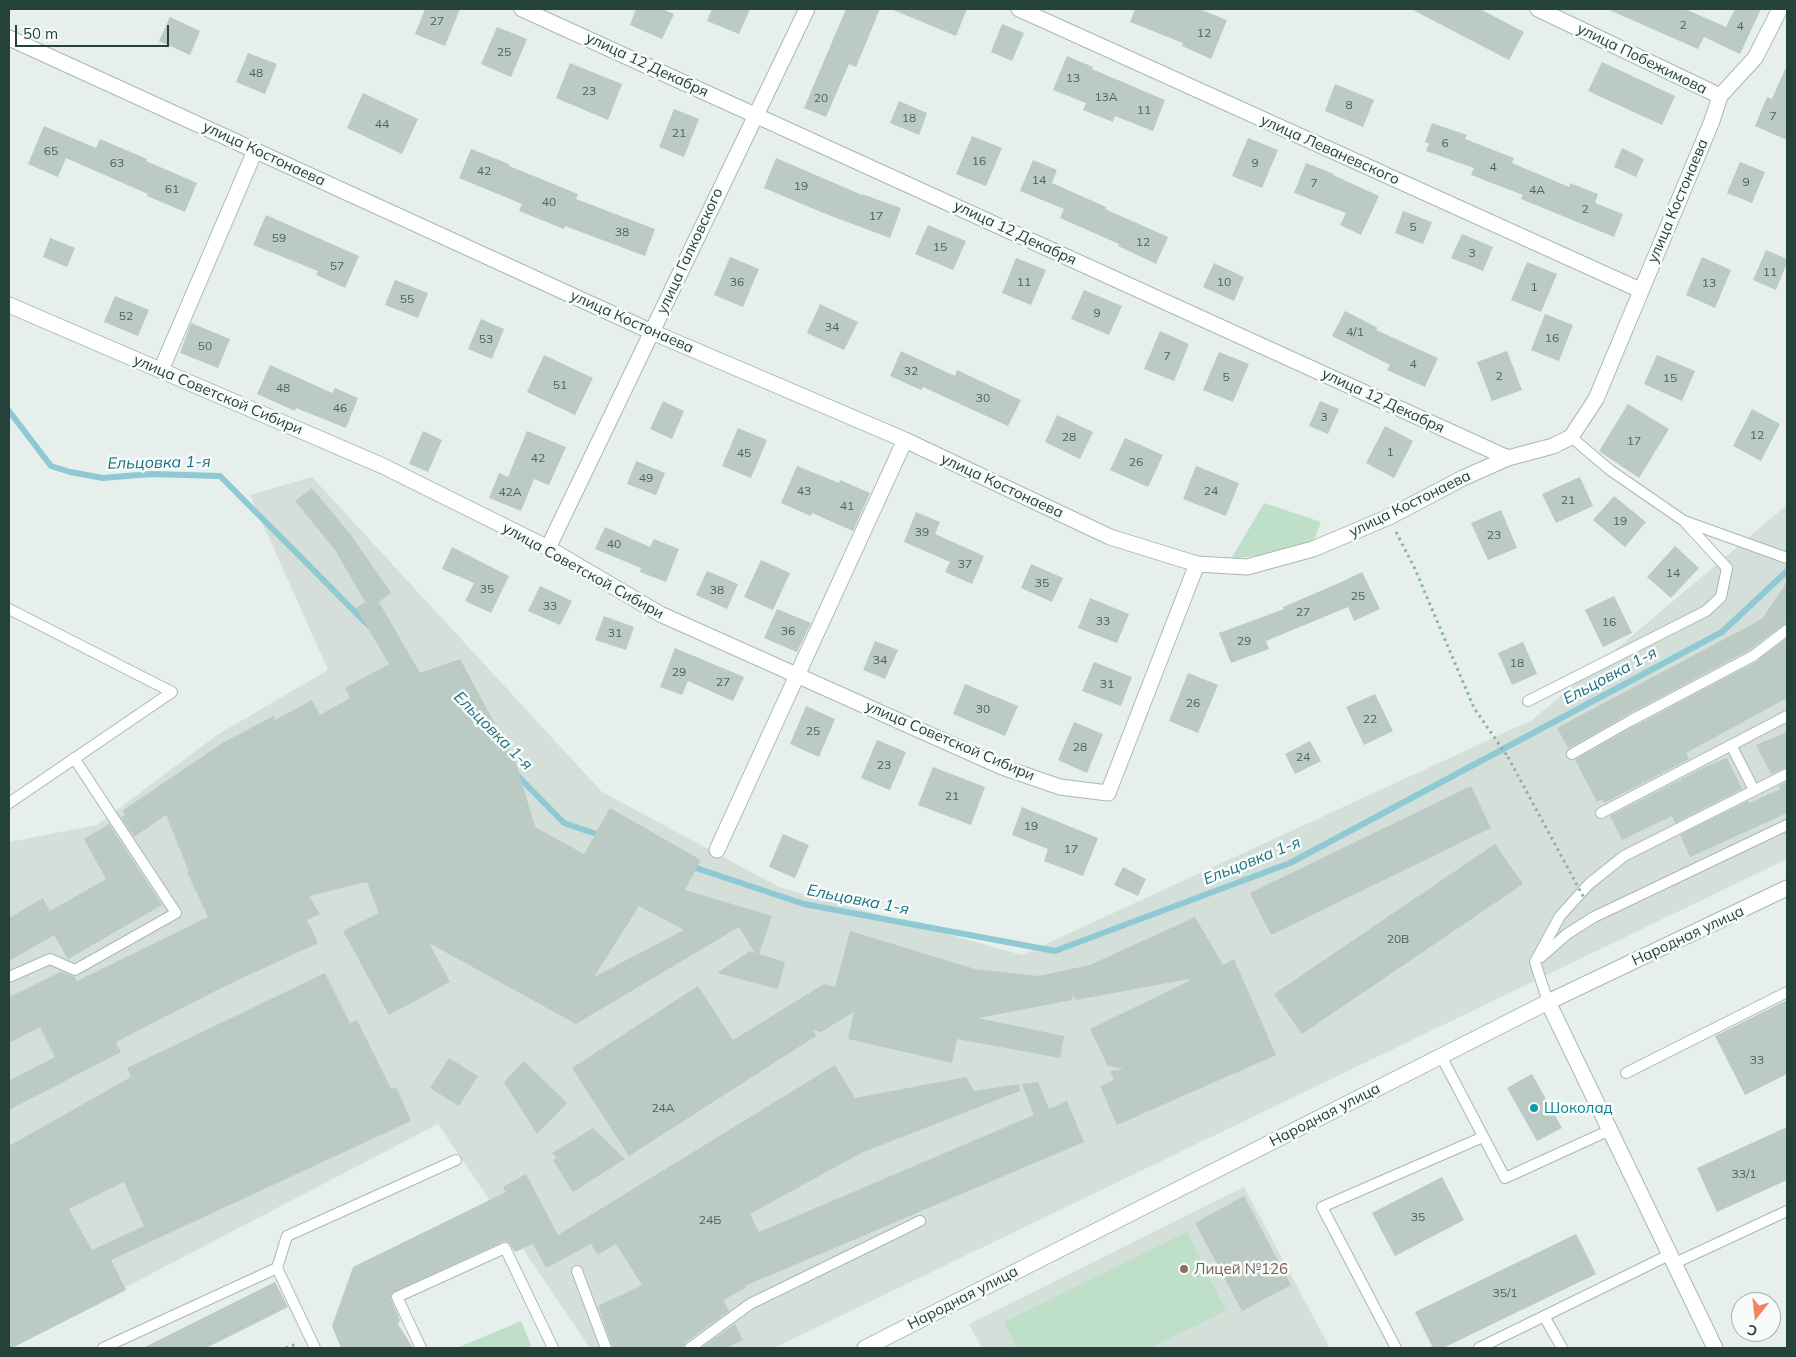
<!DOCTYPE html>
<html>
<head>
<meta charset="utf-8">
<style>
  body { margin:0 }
  #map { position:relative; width:1796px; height:1357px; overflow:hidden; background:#e6efeb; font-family:Mulish,sans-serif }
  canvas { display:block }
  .frame { position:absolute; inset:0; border:10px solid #24423a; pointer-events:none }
  .north { position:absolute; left:1731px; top:1292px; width:50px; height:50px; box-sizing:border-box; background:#f7fbf9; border:1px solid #a3b1ad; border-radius:50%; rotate:196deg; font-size:14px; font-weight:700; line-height:20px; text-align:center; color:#24423a }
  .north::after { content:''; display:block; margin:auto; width:18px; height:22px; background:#f4845f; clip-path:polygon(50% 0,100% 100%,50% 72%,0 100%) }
  .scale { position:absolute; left:15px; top:25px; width:154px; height:22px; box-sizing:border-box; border:2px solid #24423a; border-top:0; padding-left:6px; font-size:15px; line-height:18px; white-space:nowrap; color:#24423a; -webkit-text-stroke:4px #f7fbf9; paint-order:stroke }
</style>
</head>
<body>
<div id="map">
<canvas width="1796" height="1357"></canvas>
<div class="frame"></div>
<div class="north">С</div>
<div class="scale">50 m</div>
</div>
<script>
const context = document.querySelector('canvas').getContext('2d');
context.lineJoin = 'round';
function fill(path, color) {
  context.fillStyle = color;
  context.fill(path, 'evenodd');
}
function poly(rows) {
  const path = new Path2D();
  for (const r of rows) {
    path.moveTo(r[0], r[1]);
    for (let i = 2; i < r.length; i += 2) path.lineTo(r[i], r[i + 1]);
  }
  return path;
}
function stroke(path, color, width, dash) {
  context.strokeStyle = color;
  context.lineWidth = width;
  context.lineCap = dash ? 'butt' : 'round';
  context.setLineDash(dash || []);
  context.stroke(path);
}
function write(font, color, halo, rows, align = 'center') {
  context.font = font + ' Mulish,sans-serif';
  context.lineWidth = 5;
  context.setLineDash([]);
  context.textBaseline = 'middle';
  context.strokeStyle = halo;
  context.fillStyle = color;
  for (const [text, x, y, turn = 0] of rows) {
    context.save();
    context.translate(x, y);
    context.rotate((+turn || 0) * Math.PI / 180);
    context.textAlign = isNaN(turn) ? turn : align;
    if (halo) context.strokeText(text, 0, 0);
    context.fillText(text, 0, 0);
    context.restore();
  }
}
const built = poly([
  [312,477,602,792,779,887,1022,955,1532,720,1787,505,1787,859,774,1348,590,1348,438,1124,9,1348,9,842,97,825,217,735,328,670,250,495],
  [1244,1187,1330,1348,982,1348,969,1324]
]);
const green = poly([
  [1264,503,1321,522,1314,540,1276,553,1231,559],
  [1187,1232,1226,1311,1150,1348,1017,1348,1004,1322],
  [521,1321,532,1348,457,1348]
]);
const stream = poly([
  [9,411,51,466,70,472,103,478,150,474,220,476,369,626],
  [515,773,564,823,602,836],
  [690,866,804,904,1055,951,1290,863,1722,632,1787,571]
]);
const building = poly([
  [425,9,460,9,445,46,415,34],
  [636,9,662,9,674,14,662,39,630,25],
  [712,9,750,9,739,34,707,21],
  [846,9,880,9,856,67,849,64,826,117,804,108],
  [891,9,967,9,956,36],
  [1135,9,1199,9,1227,20,1211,59,1182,46,1183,43,1130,22],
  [1411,9,1480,9,1524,32,1509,60],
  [1607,9,1685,9,1726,27,1735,9,1761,9,1740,54,1704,37,1698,49],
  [170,17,200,31,190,55,159,41],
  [1002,24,1024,33,1012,61,991,52],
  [497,27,527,39,511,77,481,64],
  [248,53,277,64,265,94,236,82],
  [1067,56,1093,67,1092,69,1165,100,1153,131,1115,116,1113,122,1083,110,1086,103,1053,90],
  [1602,62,1675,96,1662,125,1588,91],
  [570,63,622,84,608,120,556,98],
  [1787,65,1787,140,1755,126,1767,97,1772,99],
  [1335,84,1374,100,1363,127,1325,111],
  [363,93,418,119,402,154,347,128],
  [899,101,927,113,919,135,890,123],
  [674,109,699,119,684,157,659,147],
  [1432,123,1467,135,1465,139,1514,158,1512,163,1569,187,1570,183,1598,194,1595,203,1623,214,1614,237,1521,199,1523,195,1471,175,1474,168,1426,151,1429,144,1425,142],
  [44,126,96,148,100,139,147,159,146,161,197,183,185,212,147,196,148,194,66,158,58,177,28,164],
  [972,136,1002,148,986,186,956,174],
  [1248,138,1278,150,1262,188,1232,176],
  [1622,148,1644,159,1636,177,1614,167],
  [471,149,509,164,509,166,578,194,576,199,655,229,645,256,565,226,564,229,519,211,522,204,459,178],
  [776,158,862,195,862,194,901,208,890,238,826,214,764,188],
  [1033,160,1057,170,1052,183,1106,207,1105,209,1168,237,1156,264,1118,246,1119,244,1060,218,1064,209,1020,191],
  [1740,162,1765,172,1752,203,1727,193],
  [1306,163,1334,174,1333,175,1379,196,1361,235,1340,225,1346,213,1294,193],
  [1403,211,1432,222,1423,244,1395,233],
  [266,215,359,256,345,288,316,275,318,271,253,245],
  [928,225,966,241,953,270,915,254],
  [1462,234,1493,247,1483,271,1451,258],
  [50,238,75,248,67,267,43,257],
  [1766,250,1787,259,1787,263,1776,290,1753,280],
  [730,257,759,269,743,307,714,295],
  [1702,257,1731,270,1715,308,1686,295],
  [1016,258,1046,270,1031,305,1002,293],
  [1527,262,1557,274,1541,312,1511,300],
  [1214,263,1244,277,1234,301,1203,287],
  [395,280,428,293,418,318,385,305],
  [1084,290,1122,306,1109,335,1071,319],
  [115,296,149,310,138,336,104,322],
  [820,304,858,322,844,350,807,333],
  [1345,311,1378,328,1376,330,1438,358,1425,387,1387,370,1390,365,1332,336],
  [1545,314,1573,325,1559,361,1531,350],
  [481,319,504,329,492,359,468,349],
  [191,323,230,339,218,368,180,353],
  [1160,331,1189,344,1174,381,1144,369],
  [901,351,955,376,957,370,1021,400,1008,426,923,387,921,390,890,376],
  [1507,351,1522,390,1492,401,1477,362],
  [1219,352,1249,364,1233,402,1203,390],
  [544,355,593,378,575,415,527,392],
  [1657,355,1695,371,1682,401,1644,384],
  [270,365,332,393,335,388,358,398,346,428,296,408,295,411,257,394],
  [663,401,684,411,672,439,650,429],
  [1320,401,1339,409,1328,434,1309,426],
  [1628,404,1669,429,1639,478,1599,451],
  [1752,409,1780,424,1761,461,1733,446],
  [1057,415,1093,432,1080,459,1045,442],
  [1385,426,1413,441,1394,478,1366,463],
  [738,428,767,440,751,478,722,466],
  [423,431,442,440,428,472,409,464],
  [527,431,566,447,549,485,534,479,521,511,489,498,499,473,508,477],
  [1125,438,1163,455,1148,487,1110,470],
  [636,461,665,473,656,495,627,484],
  [797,466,839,483,840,480,870,493,853,531,812,513,811,516,781,503],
  [1196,466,1239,483,1226,516,1183,499],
  [1580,477,1593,506,1556,523,1542,494],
  [312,488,351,535,391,593,379,602,420,673,460,659,516,763,535,827,584,854,610,808,701,860,685,890,772,916,759,954,785,962,778,989,717,973,750,951,755,953,739,927,576,1024,429,943,450,982,389,1015,343,931,379,913,367,882,309,896,320,914,307,920,318,943,223,987,116,1042,121,1052,9,1110,9,1081,55,1057,40,1027,9,1043,9,997,61,972,75,977,77,981,208,917,187,872,189,872,166,815,134,837,121,817,125,815,122,811,224,742,274,716,275,720,312,700,320,715,350,698,345,688,389,664,356,608,365,602,335,550,295,501],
  [639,906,684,930,594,977],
  [1614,496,1646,522,1625,547,1593,520],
  [1501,510,1517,548,1488,560,1471,523],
  [916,512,940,522,935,534,984,556,972,584,945,572,950,562,904,542],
  [605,527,650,547,654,539,679,549,666,582,640,572,641,568,595,549],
  [1675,546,1699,568,1671,598,1647,577],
  [452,547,509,576,491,613,465,601,474,583,442,569],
  [761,560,790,573,773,610,744,597],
  [1031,564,1063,578,1052,602,1021,588],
  [707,571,738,584,727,609,696,595],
  [1362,572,1380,609,1354,621,1348,607,1266,641,1269,649,1231,663,1219,633,1284,609,1283,607,1337,584],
  [1787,582,1787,623,1783,625,1749,650,1627,715,1569,748,1567,746,1557,728,1762,619],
  [540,586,572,601,560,625,528,611],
  [1614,596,1632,633,1603,647,1585,610],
  [1090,598,1129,614,1117,643,1078,628],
  [777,609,811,623,797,652,764,638],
  [604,616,634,627,626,650,595,640],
  [1787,638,1787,698,1686,753,1689,759,1604,803,1602,799,1597,802,1575,760,1633,727,1756,662],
  [875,641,898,650,885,679,863,670],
  [1523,642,1537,674,1512,685,1498,653],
  [675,648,744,677,733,701,688,681,682,695,660,687],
  [1094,662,1132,677,1121,706,1082,691],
  [1188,673,1218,685,1198,733,1169,721],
  [965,684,1018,706,1005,736,953,714],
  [1375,694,1393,731,1364,745,1346,707],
  [806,706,835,719,819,757,790,744],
  [1074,722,1103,734,1087,773,1058,760],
  [1787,732,1787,767,1771,774,1756,745],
  [877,740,906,752,890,790,861,778],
  [1310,741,1321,761,1295,774,1285,754],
  [1727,758,1742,789,1675,823,1672,816,1622,840,1610,816,1701,769],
  [933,767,985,787,971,825,918,805],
  [1787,782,1787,813,1690,857,1680,835,1748,801,1749,803,1780,789,1778,786],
  [1471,786,1491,828,1271,935,1250,893],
  [1022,807,1098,838,1083,876,1044,861,1048,849,1012,835],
  [109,824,162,905,68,959,54,935,9,961,9,918,43,898,50,911,106,879,84,839],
  [783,834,809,845,795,878,769,867],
  [1495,844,1523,884,1302,1034,1274,994],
  [1123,867,1146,879,1138,896,1114,885],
  [1195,917,1223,965,1234,959,1276,1055,1117,1125,1100,1086,1114,1080,1110,1071,1124,1069,1108,1066,1090,1029,1189,981,1189,979,1076,1000,1073,994,1072,1000,978,1018,1064,1036,1060,1058,957,1039,952,1063,848,1039,854,1012,821,1032,813,1030,816,1036,629,1156,572,1068,698,986,733,1040,824,984,835,987,850,931,975,969,1038,976,1090,965],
  [325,973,350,1023,357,1020,391,1089,396,1087,411,1121,111,1260,126,1290,12,1348,9,1348,9,1146,131,1077,127,1068],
  [124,1182,144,1226,92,1250,69,1209],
  [1787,1000,1787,1074,1745,1095,1715,1036],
  [449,1058,478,1076,459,1106,430,1088],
  [524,1061,567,1103,537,1134,504,1082],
  [835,1065,855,1098,966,1077,974,1091,1019,1084,1020,1091,861,1153,750,1214,759,1232,1034,1115,1022,1084,1038,1082,1049,1109,1067,1101,1084,1142,745,1286,746,1288,723,1300,729,1311,686,1342,683,1348,613,1348,598,1306,642,1285,616,1244,598,1255,591,1244,546,1268,533,1244,515,1252,509,1243,505,1241,392,1293,391,1299,400,1320,398,1324,413,1348,341,1348,332,1326,353,1267,506,1192,503,1187,526,1174,558,1235],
  [1532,1074,1562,1128,1537,1141,1507,1088],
  [1787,1127,1787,1180,1717,1212,1697,1168],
  [593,1128,625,1159,573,1192,553,1160,557,1158,552,1153],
  [1442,1177,1464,1220,1395,1256,1372,1213],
  [1244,1196,1291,1285,1242,1311,1195,1223],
  [1576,1234,1596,1274,1443,1348,1433,1348,1415,1312],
  [275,1282,288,1307,206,1348,143,1348],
  [735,1324,743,1340,727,1348,701,1348]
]);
const path = poly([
  [1396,532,1415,569,1474,708,1508,757],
  [286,1348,296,1344]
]);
const lane = poly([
  [1571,437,1610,470,1684,521,1787,558],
  [9,609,172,692,9,803],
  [1528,701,1706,611,1721,597,1727,568,1684,521],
  [1731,745,1754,790],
  [1572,754,1630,721,1753,656,1787,630],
  [1601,813,1787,716],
  [1541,957,1567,934,1594,917,1787,825],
  [9,977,50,959,75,970,176,913,74,758],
  [1548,1002,1535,962,1560,916,1589,884,1624,856,1787,774],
  [1441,1056,1505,1178,1610,1130],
  [1626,1073,1787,992],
  [1673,1264,1787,1211],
  [577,1271,606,1348],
  [1544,1316,1562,1348],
  [103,1348,277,1268],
  [315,1348,277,1268,287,1236,456,1160],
  [421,1348,397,1297,505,1248,553,1348],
  [690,1348,750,1304,920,1221],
  [1396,1348,1322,1207,1483,1137],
  [1479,1348,1669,1255]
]);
const street = poly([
  [522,9,1508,458],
  [1019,9,1640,290],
  [1538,9,1720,96],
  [9,38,652,332,905,440,1110,537,1197,564,1247,567,1313,549,1389,517,1463,478,1508,458,1553,446,1571,437,1596,399,1712,121,1720,96,1755,58,1780,9],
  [9,305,383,466,548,548,660,614,1002,767,1060,787,1108,793,1197,564],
  [161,370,255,151],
  [548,548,807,9],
  [717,850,905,440],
  [1548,1002,1715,1348],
  [865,1348,1548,1002,1787,888]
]);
const pathBridge = poly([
  [1508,757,1584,898]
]);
const markers = [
  [1534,1108,5,"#0f9aa8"],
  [1184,1269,5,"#8d6e63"]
];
const numberNames = [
  ["27",437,21],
  ["2",1683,25],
  ["4",1740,26],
  ["12",1204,33],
  ["25",504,52],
  ["48",256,73],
  ["13",1073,78],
  ["23",589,91],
  ["13А",1106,97],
  ["20",821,98],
  ["8",1349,105],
  ["11",1144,110],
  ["7",1773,116],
  ["18",909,118],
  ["44",382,124],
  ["21",679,133],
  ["6",1445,143],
  ["65",51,151],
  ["16",979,161],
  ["63",117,163],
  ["9",1255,163],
  ["4",1493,167],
  ["42",484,171],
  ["14",1039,180],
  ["9",1746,182],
  ["7",1314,183],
  ["19",801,186],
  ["61",172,189],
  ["4А",1537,190],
  ["40",549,202],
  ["2",1585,209],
  ["17",876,216],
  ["5",1413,227],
  ["38",622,232],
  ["59",279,238],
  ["12",1143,242],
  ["15",940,247],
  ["3",1472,253],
  ["57",337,266],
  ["11",1770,272],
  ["36",737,282],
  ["11",1024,282],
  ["10",1224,282],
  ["13",1709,283],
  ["1",1534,287],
  ["55",407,299],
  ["9",1097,313],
  ["52",126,316],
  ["34",832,327],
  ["4/1",1355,332],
  ["16",1552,338],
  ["53",486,339],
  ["50",205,346],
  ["7",1167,356],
  ["4",1413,364],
  ["32",911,371],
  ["2",1499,376],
  ["5",1226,377],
  ["15",1670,378],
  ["51",560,385],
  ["48",283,388],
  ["30",983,398],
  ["46",340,408],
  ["3",1324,417],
  ["12",1757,435],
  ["28",1069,437],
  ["17",1634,441],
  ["1",1390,452],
  ["45",744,453],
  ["42",538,458],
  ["26",1136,462],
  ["49",646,478],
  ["43",804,491],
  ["24",1211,491],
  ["42А",510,492],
  ["21",1568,500],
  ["41",847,506],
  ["19",1620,521],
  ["39",922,532],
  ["23",1494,535],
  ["40",614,544],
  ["37",965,564],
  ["14",1673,573],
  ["35",1042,583],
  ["35",487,589],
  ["38",717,590],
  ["25",1358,596],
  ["33",550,606],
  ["27",1303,612],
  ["33",1103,621],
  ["16",1609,622],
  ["36",788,631],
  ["31",615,633],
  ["29",1244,641],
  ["34",880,660],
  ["18",1517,663],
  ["29",679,672],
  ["27",723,682],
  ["31",1107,684],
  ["26",1193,703],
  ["30",983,709],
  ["22",1370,719],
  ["25",813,731],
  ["28",1080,747],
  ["24",1303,757],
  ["23",884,765],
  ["21",952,796],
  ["19",1031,826],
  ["17",1071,849],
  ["20В",1398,939],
  ["33",1757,1060],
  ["24А",663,1108],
  ["33/1",1744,1174],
  ["35",1418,1217],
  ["24Б",710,1220],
  ["35/1",1505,1293]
];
const streetNames = [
  ["улица Побежимова",1642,59,26],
  ["улица 12 Декабря",647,65,25],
  ["улица Леваневского",1330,150,24],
  ["улица Костонаева",264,154,25],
  ["улица Костонаева",1678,201,-67],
  ["улица 12 Декабря",1015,233,25],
  ["улица Галковского",690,251,-65],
  ["улица Костонаева",632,322,24],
  ["улица Советской Сибири",218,395,23],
  ["улица 12 Декабря",1383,401,25],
  ["улица Костонаева",1002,486,25],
  ["улица Костонаева",1410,504,-26],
  ["улица Советской Сибири",583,571,29],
  ["улица Советской Сибири",950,741,23],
  ["Народная улица",1688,936,-25],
  ["Народная улица",1325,1115,-27],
  ["Народная улица",963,1298,-27]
];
const cultureNames = [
  ["Шоколад",1544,1108]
];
const educationNames = [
  ["Лицей №126",1194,1269]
];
const waterNames = [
  ["Ельцовка 1-я",159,463,-1],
  ["Ельцовка 1-я",1610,676,-28],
  ["Ельцовка 1-я",493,731,45],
  ["Ельцовка 1-я",1252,861,-22],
  ["Ельцовка 1-я",858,900,11]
];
fill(built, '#d4dfda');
fill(green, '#bfe0c8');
stroke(stream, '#8ec9d4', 6);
fill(building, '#bbcac4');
stroke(lane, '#a8b8b2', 12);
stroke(street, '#a8b8b2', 17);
stroke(path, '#86b3a5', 3, [2.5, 4]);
stroke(lane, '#fff', 10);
stroke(street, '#fff', 15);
stroke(pathBridge, '#86b3a5', 3, [2.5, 4]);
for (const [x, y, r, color] of markers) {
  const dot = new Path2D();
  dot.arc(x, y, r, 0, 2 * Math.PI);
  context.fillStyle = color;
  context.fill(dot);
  stroke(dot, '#f7fbf9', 2);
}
write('12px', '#4a645c', null, numberNames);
write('15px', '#24423a', '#f7fbf9', streetNames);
write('15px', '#0d838f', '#f7fbf9', cultureNames, 'left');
write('15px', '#785e54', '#f7fbf9', educationNames, 'left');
write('italic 16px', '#1c6f80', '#f7fbf9', waterNames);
</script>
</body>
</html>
